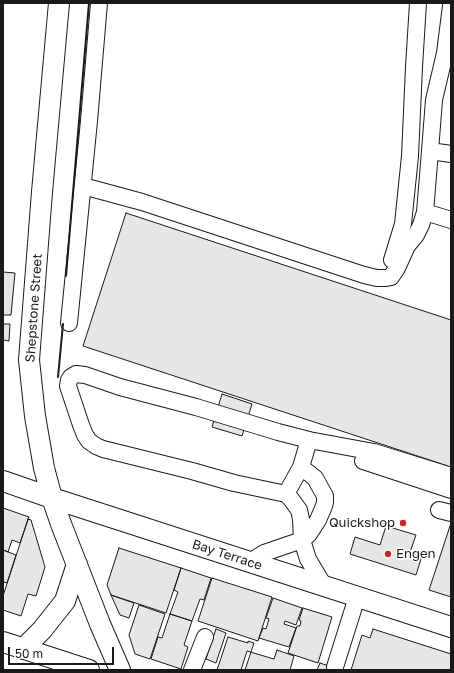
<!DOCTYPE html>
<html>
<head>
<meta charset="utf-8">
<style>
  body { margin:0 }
  #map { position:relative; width:454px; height:673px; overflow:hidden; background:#fff; font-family:"Golos Text",sans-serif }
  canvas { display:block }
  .frame { position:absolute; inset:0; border:4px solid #1a1a1a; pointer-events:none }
  .scale { position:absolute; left:8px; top:647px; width:106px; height:18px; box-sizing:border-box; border:2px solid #1a1a1a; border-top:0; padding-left:5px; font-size:12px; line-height:14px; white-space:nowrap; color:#1a1a1a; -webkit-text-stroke:3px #fff; paint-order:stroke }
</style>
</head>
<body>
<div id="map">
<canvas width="454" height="673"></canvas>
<div class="frame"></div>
<div class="scale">50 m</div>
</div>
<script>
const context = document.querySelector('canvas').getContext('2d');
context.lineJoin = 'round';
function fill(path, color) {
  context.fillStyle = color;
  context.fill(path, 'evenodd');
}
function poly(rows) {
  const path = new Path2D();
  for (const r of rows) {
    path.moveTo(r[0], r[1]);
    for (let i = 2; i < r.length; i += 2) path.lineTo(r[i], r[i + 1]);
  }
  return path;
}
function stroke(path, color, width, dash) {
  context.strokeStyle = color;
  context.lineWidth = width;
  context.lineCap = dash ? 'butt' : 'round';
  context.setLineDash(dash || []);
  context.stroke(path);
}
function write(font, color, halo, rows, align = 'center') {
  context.font = font + ' "Golos Text",sans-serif';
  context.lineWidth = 3;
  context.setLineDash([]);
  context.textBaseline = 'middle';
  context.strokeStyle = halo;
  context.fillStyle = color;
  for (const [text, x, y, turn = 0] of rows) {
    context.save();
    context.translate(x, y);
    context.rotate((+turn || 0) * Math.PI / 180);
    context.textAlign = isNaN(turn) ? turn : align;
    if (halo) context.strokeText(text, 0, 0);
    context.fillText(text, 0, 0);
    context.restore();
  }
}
const building = poly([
  [126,213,451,320,451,467,83,346,126,213],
  [3,272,15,273,11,315,3,315,3,272],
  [3,324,10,324,9,341,3,340,3,324],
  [222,394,252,404,242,436,212,427,222,394],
  [3,508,29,517,20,543,12,540,8,552,3,550,3,508],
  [28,519,31,520,45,567,36,596,28,594,21,616,3,610,3,596,28,519],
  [451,523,451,597,429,590,451,523],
  [386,526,416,535,409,555,421,559,416,575,350,554,355,537,380,545,386,526],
  [119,548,181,568,166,613,111,595,107,585,119,548],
  [3,550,16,555,7,583,4,582,3,585,3,550],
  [181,568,211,578,204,600,200,599,192,621,170,614,178,592,174,590,181,568],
  [212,578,272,597,258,641,198,621,212,578],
  [111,595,134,603,129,618,120,615,111,595],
  [273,598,302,608,296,625,285,621,284,624,296,628,289,647,259,638,263,628,266,629,269,619,266,618,273,598],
  [139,605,165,614,150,659,135,654,129,635,139,605],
  [303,608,332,617,318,663,288,653,297,626,300,626,301,621,299,620,303,608],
  [170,614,192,621,184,645,188,647,181,669,151,659,158,637,162,638,170,614],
  [216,629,226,633,216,663,206,659,216,629],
  [373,629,451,654,451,670,351,670,362,635,370,638,373,629],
  [228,637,248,643,248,641,254,643,245,670,217,670,228,637],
  [277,650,294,656,290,670,241,670,247,651,274,659,277,650],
  [320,663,341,670,317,670,320,663]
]);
const minor = poly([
  [430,151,434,100,445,53,451,6],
  [83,186,142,202,364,275,377,278,386,278,391,277,397,268,407,246,416,235,421,225,425,212,430,151,451,154],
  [425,212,451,220],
  [392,260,403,224,410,156,414,67,418,3],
  [69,323,89,121,99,3],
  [363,461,451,490],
  [286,494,301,467,309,440],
  [439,510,451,513],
  [250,562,264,553,302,540,309,534,318,520,324,506,325,502,325,496,315,478,301,467],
  [324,586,308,559,302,540,301,519,299,510,291,499,286,494,234,483,192,471,103,449,96,446,89,441,85,435,81,425,68,386,69,380,71,377,76,374,85,375,120,387,196,407,278,432,309,440,374,452,451,476],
  [335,667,357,597],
  [192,670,205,637]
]);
const major = poly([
  [59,3,42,192,29,360,35,416,44,468,52,498,61,524,100,624,120,670],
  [3,481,52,498,451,627],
  [3,642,89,670],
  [23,649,42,630,61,606,65,601,77,564]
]);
const wall = poly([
  [66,276,89,3],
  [58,377,63,324]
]);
const markers = [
  [403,523,4,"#c62828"],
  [388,554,4,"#c62828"]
];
const streetNames = [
  ["Shepstone Street",34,308,-86],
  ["Bay Terrace",227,555,18]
];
const poiNames = [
  ["Quickshop",395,523],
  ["Engen",396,554,"left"]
];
fill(building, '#e6e6e6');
stroke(building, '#1a1a1a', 1);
stroke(minor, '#1a1a1a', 18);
stroke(major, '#1a1a1a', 22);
stroke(minor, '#fff', 16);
stroke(major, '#fff', 20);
stroke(wall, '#1a1a1a', 2);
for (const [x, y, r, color] of markers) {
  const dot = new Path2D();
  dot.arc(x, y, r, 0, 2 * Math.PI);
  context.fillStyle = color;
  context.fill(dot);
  stroke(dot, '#fff', 1.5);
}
write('13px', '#1a1a1a', '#fff', streetNames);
write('13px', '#1a1a1a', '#fff', poiNames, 'right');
</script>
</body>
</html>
